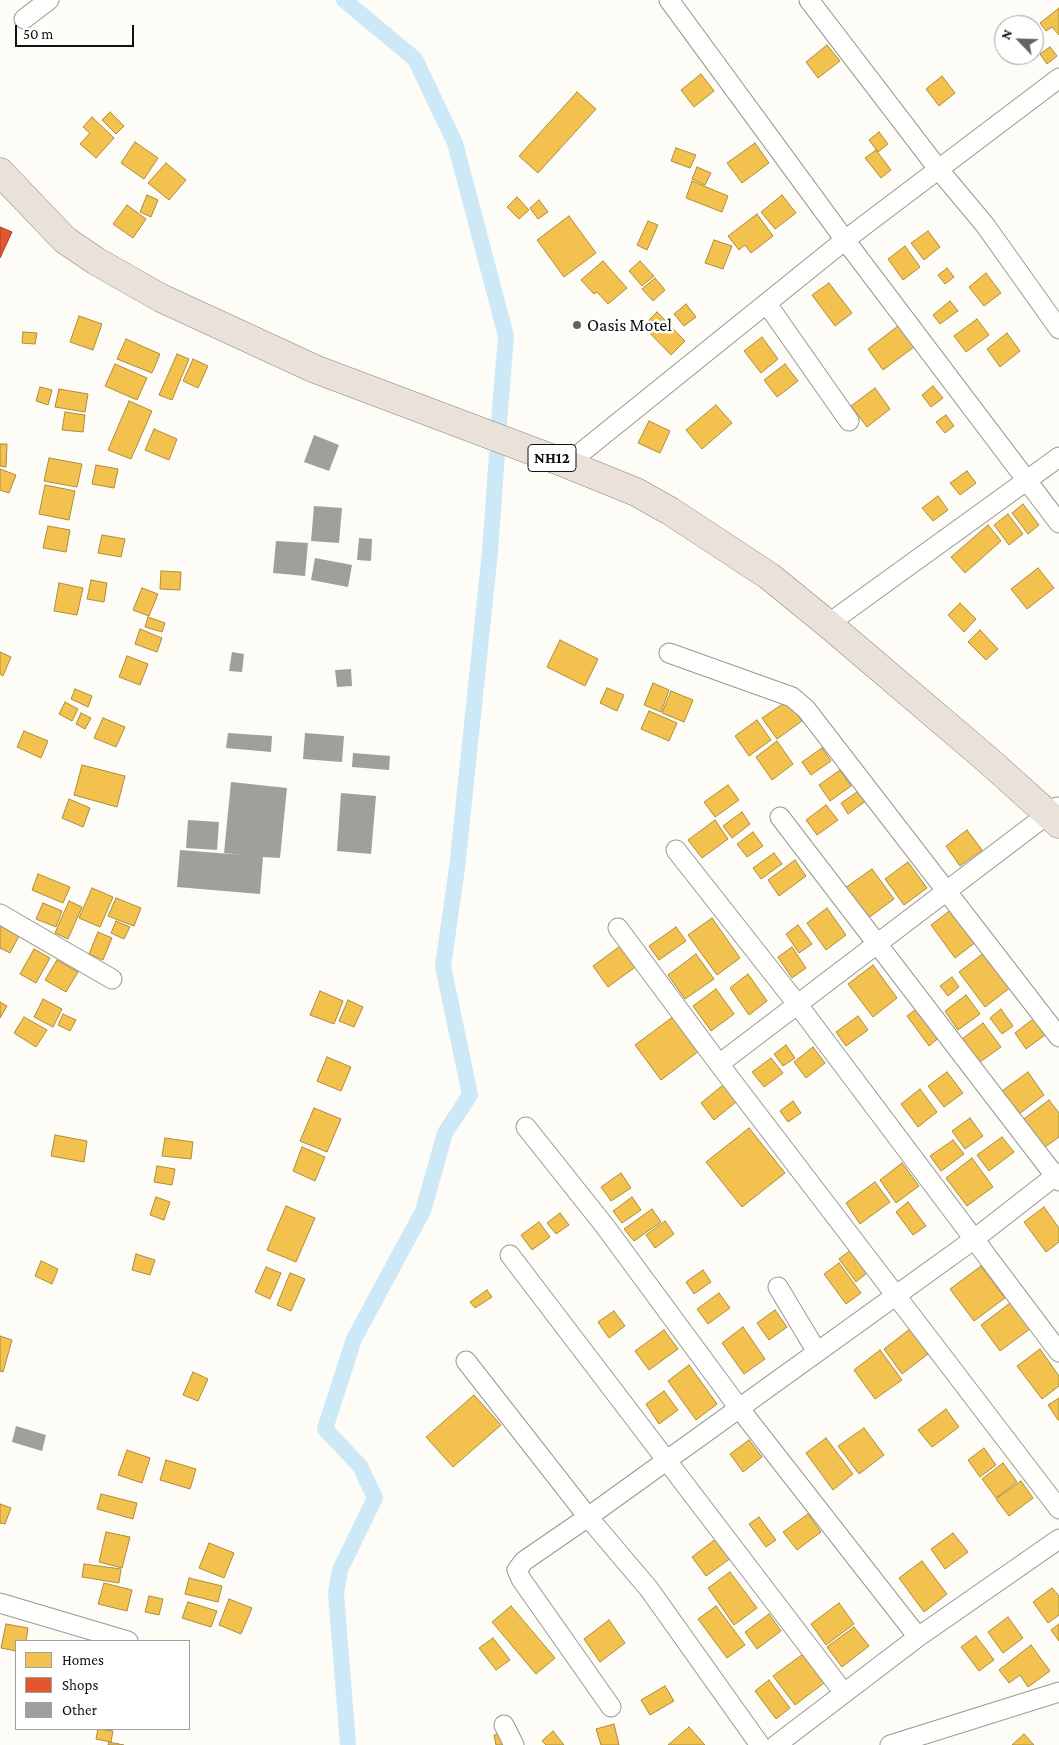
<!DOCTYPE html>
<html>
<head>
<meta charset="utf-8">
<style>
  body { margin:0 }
  #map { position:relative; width:1059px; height:1745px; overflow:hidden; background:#fdfcf7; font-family:"Crimson Pro",serif }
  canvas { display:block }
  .legend { position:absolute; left:15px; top:1640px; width:175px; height:90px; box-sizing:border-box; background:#fff; border:1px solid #a0a0a0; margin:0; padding:6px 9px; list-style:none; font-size:15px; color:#111 }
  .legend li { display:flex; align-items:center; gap:10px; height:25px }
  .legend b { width:25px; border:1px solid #a0a0a0 }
  .north { position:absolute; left:994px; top:15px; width:50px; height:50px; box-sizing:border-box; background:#fff; border:1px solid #a0a0a0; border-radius:50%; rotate:294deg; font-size:14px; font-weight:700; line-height:20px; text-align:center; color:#111 }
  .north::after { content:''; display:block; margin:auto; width:18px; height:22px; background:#646362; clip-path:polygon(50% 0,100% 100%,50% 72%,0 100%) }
  .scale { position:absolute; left:15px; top:25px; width:119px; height:22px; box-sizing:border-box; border:2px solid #111; border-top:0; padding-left:6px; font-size:15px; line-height:18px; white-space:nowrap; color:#111; -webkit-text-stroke:4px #fff; paint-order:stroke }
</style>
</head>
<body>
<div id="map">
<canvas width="1059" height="1745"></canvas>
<ul class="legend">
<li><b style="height:14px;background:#f2c14e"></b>Homes</li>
<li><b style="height:14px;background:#e4572e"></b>Shops</li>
<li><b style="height:14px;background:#a19f9c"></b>Other</li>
</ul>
<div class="north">N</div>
<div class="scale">50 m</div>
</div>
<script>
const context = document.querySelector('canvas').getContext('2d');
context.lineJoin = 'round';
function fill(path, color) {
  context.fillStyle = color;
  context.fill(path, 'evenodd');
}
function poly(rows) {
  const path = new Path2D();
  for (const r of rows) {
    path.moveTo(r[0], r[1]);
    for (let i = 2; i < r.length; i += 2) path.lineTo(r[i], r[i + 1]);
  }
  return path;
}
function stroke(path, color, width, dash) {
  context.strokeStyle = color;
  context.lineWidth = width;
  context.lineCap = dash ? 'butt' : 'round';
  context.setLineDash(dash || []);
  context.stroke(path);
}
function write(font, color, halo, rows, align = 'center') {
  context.font = font + ' "Crimson Pro",serif';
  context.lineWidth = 5;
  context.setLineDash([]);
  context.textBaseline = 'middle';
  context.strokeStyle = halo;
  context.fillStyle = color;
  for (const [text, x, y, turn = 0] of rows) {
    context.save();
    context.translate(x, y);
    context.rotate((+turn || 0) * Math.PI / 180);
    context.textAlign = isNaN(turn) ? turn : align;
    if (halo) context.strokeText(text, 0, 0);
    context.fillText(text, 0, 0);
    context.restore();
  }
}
const homes = poly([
  [1059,8,1059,35,1052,27,1046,31,1040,23,1059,8],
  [1034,30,1041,39,1034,45,1034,30],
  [827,45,840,61,818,78,806,62,827,45],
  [1050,47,1057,56,1047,64,1040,54,1050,47],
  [701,74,714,91,694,107,681,90,701,74],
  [942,76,955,93,939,106,926,89,942,76],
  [577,92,596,109,538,173,519,156,577,92],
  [110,112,124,126,116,134,102,120,110,112],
  [92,117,114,138,96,158,80,144,90,133,83,127,92,117],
  [879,132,888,144,878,152,869,140,879,132],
  [135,142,158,158,144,179,121,163,135,142],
  [755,143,769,163,742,183,727,163,755,143],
  [676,148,696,155,690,168,671,161,676,148],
  [876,150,891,170,881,178,865,158,876,150],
  [166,163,186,180,169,200,148,183,166,163],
  [697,167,711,173,705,185,692,179,697,167],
  [692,181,728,196,722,212,686,198,692,181],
  [147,195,158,200,151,217,140,212,147,195],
  [782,195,796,213,775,229,761,212,782,195],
  [517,197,529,210,519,219,507,207,517,197],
  [539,200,548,212,538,219,530,208,539,200],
  [127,205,146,219,133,238,113,224,127,205],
  [757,214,773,236,751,253,745,245,739,250,728,236,757,214],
  [569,216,596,253,564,277,537,240,569,216],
  [648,221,658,225,647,250,637,245,648,221],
  [928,231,940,247,924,260,911,243,928,231],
  [714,240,732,246,723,269,705,263,714,240],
  [905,246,920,267,903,280,888,259,905,246],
  [603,261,627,288,608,304,597,292,594,294,581,280,603,261],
  [640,261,654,276,642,286,629,271,640,261],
  [947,268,954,277,945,284,938,275,947,268],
  [986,273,1001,293,984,306,969,287,986,273],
  [655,278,665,290,653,301,642,289,655,278],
  [829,283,852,313,835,326,812,295,829,283],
  [950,301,958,311,940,324,933,315,950,301],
  [686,304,696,317,684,326,674,314,686,304],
  [657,312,685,341,671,355,643,326,657,312],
  [79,316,102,324,93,350,70,342,79,316],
  [977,319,989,335,966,352,954,336,977,319],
  [898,326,914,347,883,370,868,349,898,326],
  [23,332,37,333,35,344,22,343,23,332],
  [1007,333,1020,351,1000,367,987,349,1007,333],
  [762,337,778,359,761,373,744,351,762,337],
  [126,339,160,354,152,373,117,359,126,339],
  [177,354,189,359,172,400,159,395,177,354],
  [193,359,208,366,198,388,183,381,193,359],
  [115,364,147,378,137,400,105,386,115,364],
  [785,364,798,381,777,397,764,380,785,364],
  [933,386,943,398,931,407,922,395,933,386],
  [40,387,52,390,48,405,36,401,40,387],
  [875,388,890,409,867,427,851,406,875,388],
  [59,389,88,394,85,412,55,407,59,389],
  [129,401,152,411,131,459,108,450,129,401],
  [716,405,732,423,702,449,686,430,716,405],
  [65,412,85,415,83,432,62,430,65,412],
  [946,415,954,426,945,433,936,422,946,415],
  [649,421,670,431,660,453,638,443,649,421],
  [154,429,177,439,169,460,145,450,154,429],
  [0,444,7,444,6,467,0,466,0,444],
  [49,458,82,464,77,487,44,481,49,458],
  [96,465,118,469,114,488,92,484,96,465],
  [0,469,16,475,9,493,0,490,0,469],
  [967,471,976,483,960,495,950,483,967,471],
  [45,485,75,491,69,520,39,514,45,485],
  [938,496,948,510,933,521,922,508,938,496],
  [1023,504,1039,525,1028,534,1012,513,1023,504],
  [1008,514,1023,534,1009,545,994,525,1008,514],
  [988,525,1001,541,965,573,951,557,988,525],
  [48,526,70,530,66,552,43,548,48,526],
  [102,535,125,539,121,557,98,553,102,535],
  [1038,568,1054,588,1027,609,1011,589,1038,568],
  [161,571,181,572,180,590,160,589,161,571],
  [91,580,107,583,104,602,87,599,91,580],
  [59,583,83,588,77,615,54,611,59,583],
  [142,588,158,594,149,616,133,610,142,588],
  [960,603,976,619,964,632,948,615,960,603],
  [148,617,165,623,162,632,145,627,148,617],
  [140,629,162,638,157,652,135,644,140,629],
  [980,630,998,649,986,660,968,642,980,630],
  [560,640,598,659,585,686,547,667,560,640],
  [0,652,11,657,3,676,0,674,0,652],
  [127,656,148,664,140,685,119,677,127,656],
  [653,683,669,690,661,712,644,705,653,683],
  [607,688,624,695,617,711,600,703,607,688],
  [75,689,92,696,88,707,71,699,75,689],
  [671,691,693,700,684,722,662,713,671,691],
  [787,701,802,721,777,739,762,718,787,701],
  [65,702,78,709,72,721,59,714,65,702],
  [649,711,677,723,669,741,641,729,649,711],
  [81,713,91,718,85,729,76,724,81,713],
  [103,718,125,727,116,747,94,738,103,718],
  [757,720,771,740,749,756,735,736,757,720],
  [24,731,48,741,41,758,17,747,24,731],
  [777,741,793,764,772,780,756,757,777,741],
  [822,748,831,761,811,775,802,762,822,748],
  [82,765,125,776,117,807,74,795,82,765],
  [840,770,851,786,830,801,819,785,840,770],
  [728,785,739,800,715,817,704,802,728,785],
  [860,790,867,800,848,814,841,803,860,790],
  [69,799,90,808,83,827,62,818,69,799],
  [826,805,838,820,817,835,806,820,826,805],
  [742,812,750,824,732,838,723,826,742,812],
  [715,820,728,839,702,858,688,840,715,820],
  [967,830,982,850,960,866,946,846,967,830],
  [753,832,763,846,747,857,737,844,753,832],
  [774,853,782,864,761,879,753,868,774,853],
  [795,860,806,876,779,896,768,880,795,860],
  [908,862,927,888,904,905,885,879,908,862],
  [872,869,894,899,867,919,845,888,872,869],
  [38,874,70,887,63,903,32,890,38,874],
  [92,888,113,897,100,927,79,918,92,888],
  [116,898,141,908,134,926,108,916,116,898],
  [69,901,82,907,68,939,55,933,69,901],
  [43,903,62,911,56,927,36,919,43,903],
  [827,908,846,935,826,950,807,923,827,908],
  [952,909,976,942,955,958,931,925,952,909],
  [712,918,740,958,717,975,688,935,712,918],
  [116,921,130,927,124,939,111,933,116,921],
  [0,924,20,934,10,953,0,948,0,924],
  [798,925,812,944,799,953,786,934,798,925],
  [676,927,686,941,659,960,649,946,676,927],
  [98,932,112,938,103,960,89,954,98,932],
  [623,944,638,965,608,987,593,966,623,944],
  [792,947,806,968,792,978,778,957,792,947],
  [34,949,50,958,36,983,20,974,34,949],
  [985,952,1011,987,985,1007,959,972,985,952],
  [696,954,714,979,685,999,668,975,696,954],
  [57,960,78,972,66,992,45,980,57,960],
  [873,965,897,998,873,1017,848,984,873,965],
  [748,974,767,1001,749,1015,730,988,748,974],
  [952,977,959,987,948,996,940,986,952,977],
  [716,989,734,1014,711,1031,693,1006,716,989],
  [320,991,343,1001,334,1024,310,1015,320,991],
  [966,995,980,1014,958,1030,945,1011,966,995],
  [43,999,62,1009,53,1027,34,1017,43,999],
  [348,1000,363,1007,354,1027,339,1021,348,1000],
  [0,1002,7,1006,0,1018,0,1002],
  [919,1007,941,1036,929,1046,907,1016,919,1007],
  [1001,1009,1013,1026,1002,1034,990,1018,1001,1009],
  [63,1014,76,1020,70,1031,58,1025,63,1014],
  [674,1016,699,1051,661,1080,635,1045,674,1016],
  [858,1016,868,1030,846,1046,836,1032,858,1016],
  [24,1017,47,1030,36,1047,14,1033,24,1017],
  [1033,1019,1045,1035,1026,1049,1015,1033,1033,1019],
  [983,1023,1001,1047,980,1062,962,1039,983,1023],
  [786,1045,795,1058,783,1066,774,1054,786,1045],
  [813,1047,825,1063,806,1078,794,1062,813,1047],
  [327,1057,351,1067,341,1091,317,1081,327,1057],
  [771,1058,783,1073,764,1087,752,1072,771,1058],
  [947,1072,963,1093,944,1107,928,1086,947,1072],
  [1028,1072,1044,1095,1019,1114,1002,1091,1028,1072],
  [723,1085,736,1102,714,1120,701,1103,723,1085],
  [920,1089,937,1112,918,1127,901,1104,920,1089],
  [1049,1100,1059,1113,1059,1137,1042,1149,1021,1121,1049,1100],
  [793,1101,801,1113,788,1122,780,1111,793,1101],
  [314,1108,341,1119,327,1152,300,1141,314,1108],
  [970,1118,983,1136,965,1149,952,1131,970,1118],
  [749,1128,785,1173,742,1207,706,1162,749,1128],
  [55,1135,87,1141,84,1162,51,1156,55,1135],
  [1002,1137,1014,1152,989,1171,977,1155,1002,1137],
  [165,1138,193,1142,191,1159,162,1156,165,1138],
  [953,1140,964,1154,941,1171,930,1156,953,1140],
  [302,1147,325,1157,315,1181,293,1171,302,1147],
  [972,1158,993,1187,967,1206,946,1178,972,1158],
  [902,1163,919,1186,896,1203,880,1180,902,1163],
  [157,1166,175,1169,172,1185,154,1182,157,1166],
  [621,1173,631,1188,611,1201,601,1187,621,1173],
  [875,1182,890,1202,860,1224,846,1203,875,1182],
  [156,1197,170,1202,164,1220,150,1215,156,1197],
  [632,1197,641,1210,622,1223,613,1211,632,1197],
  [908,1202,926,1226,913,1235,896,1212,908,1202],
  [286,1206,315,1218,296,1262,267,1250,286,1206],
  [1044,1207,1059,1228,1059,1242,1046,1252,1024,1222,1044,1207],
  [652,1209,661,1222,634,1241,624,1229,652,1209],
  [560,1213,569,1225,556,1234,547,1223,560,1213],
  [665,1221,674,1234,655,1248,646,1235,665,1221],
  [539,1222,550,1237,532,1250,521,1235,539,1222],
  [852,1249,868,1272,856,1282,839,1259,852,1249],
  [136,1254,155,1260,150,1275,132,1270,136,1254],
  [41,1261,58,1269,52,1284,35,1276,41,1261],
  [839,1263,861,1293,846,1304,824,1274,839,1263],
  [981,1266,1005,1298,974,1321,950,1289,981,1266],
  [266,1267,281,1273,270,1299,255,1292,266,1267],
  [703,1270,711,1282,694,1294,686,1282,703,1270],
  [290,1273,305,1279,291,1311,277,1305,290,1273],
  [487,1290,492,1297,475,1308,470,1302,487,1290],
  [719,1293,730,1308,708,1324,697,1309,719,1293],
  [1014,1300,1034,1326,1000,1351,981,1325,1014,1300],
  [775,1310,787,1327,769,1340,757,1323,775,1310],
  [614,1311,625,1326,609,1338,598,1322,614,1311],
  [743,1327,765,1359,744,1374,722,1343,743,1327],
  [910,1329,928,1354,902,1374,884,1349,910,1329],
  [664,1330,678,1349,649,1370,635,1351,664,1330],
  [0,1336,12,1340,3,1372,0,1371,0,1336],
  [1040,1349,1059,1376,1059,1386,1042,1399,1017,1366,1040,1349],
  [880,1350,902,1380,875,1399,854,1370,880,1350],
  [689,1365,717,1404,696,1420,668,1381,689,1365],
  [193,1372,208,1379,198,1401,183,1395,193,1372],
  [664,1391,678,1410,659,1424,646,1404,664,1391],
  [474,1395,501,1425,453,1467,426,1437,474,1395],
  [1059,1398,1059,1420,1058,1420,1048,1405,1059,1398],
  [946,1409,959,1427,932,1447,918,1430,946,1409],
  [864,1428,884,1455,859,1474,838,1446,864,1428],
  [826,1438,853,1474,833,1490,806,1453,826,1438],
  [749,1440,762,1457,743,1472,730,1454,749,1440],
  [984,1448,996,1465,980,1477,968,1460,984,1448],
  [127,1450,150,1458,142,1483,118,1475,127,1450],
  [166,1460,196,1469,190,1489,160,1480,166,1460],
  [1003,1463,1017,1482,996,1498,982,1479,1003,1463],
  [1021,1481,1033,1498,1009,1516,996,1499,1021,1481],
  [101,1494,137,1503,133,1519,97,1509,101,1494],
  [0,1504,11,1508,5,1524,0,1523,0,1504],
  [808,1514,821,1532,797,1550,783,1532,808,1514],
  [759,1517,776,1540,766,1547,749,1524,759,1517],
  [106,1532,130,1537,122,1568,99,1562,106,1532],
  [953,1533,968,1552,945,1569,931,1549,953,1533],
  [717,1538,731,1558,706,1576,692,1557,717,1538],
  [209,1543,234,1553,224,1578,199,1568,209,1543],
  [922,1561,947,1594,924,1612,899,1578,922,1561],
  [84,1564,121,1569,119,1583,82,1577,84,1564],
  [730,1572,757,1608,734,1625,708,1588,730,1572],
  [189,1578,222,1586,218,1602,185,1594,189,1578],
  [104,1583,132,1590,127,1611,98,1604,104,1583],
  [1052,1588,1059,1596,1059,1615,1048,1623,1033,1602,1052,1588],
  [149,1596,163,1599,159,1615,145,1612,149,1596],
  [229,1599,252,1608,241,1634,219,1625,229,1599],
  [188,1602,217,1611,211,1627,182,1618,188,1602],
  [839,1603,854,1624,826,1645,811,1624,839,1603],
  [511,1606,555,1658,536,1674,492,1622,511,1606],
  [716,1606,745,1645,727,1658,698,1619,716,1606],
  [769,1614,781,1631,757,1649,745,1632,769,1614],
  [1008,1617,1023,1638,1003,1653,988,1632,1008,1617],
  [609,1620,625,1643,600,1662,584,1639,609,1620],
  [6,1624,28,1628,26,1641,16,1641,16,1651,1,1648,6,1624],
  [1059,1624,1059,1641,1051,1630,1059,1624],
  [854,1627,869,1646,842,1667,827,1647,854,1627],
  [976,1636,994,1660,979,1671,961,1647,976,1636],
  [493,1638,510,1660,496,1670,479,1648,493,1638],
  [1031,1645,1050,1671,1028,1687,1020,1675,1009,1683,999,1670,1031,1645],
  [803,1654,824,1683,795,1705,773,1676,803,1654],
  [769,1680,790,1708,776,1719,755,1691,769,1680],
  [665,1686,674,1701,650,1715,641,1700,665,1686],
  [614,1724,619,1745,601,1745,596,1729,614,1724],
  [689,1727,705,1745,668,1745,689,1727],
  [98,1729,113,1731,111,1742,96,1739,98,1729],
  [553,1731,564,1745,546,1745,542,1741,553,1731],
  [505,1732,508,1745,496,1745,494,1735,505,1732],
  [1024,1734,1034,1745,1012,1745,1024,1734],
  [109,1742,124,1745,108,1745,109,1742]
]);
const shops = poly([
  [0,227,12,232,0,258,0,227]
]);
const canal = poly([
  [344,0,415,59,455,143,506,336,499,422],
  [348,1745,336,1593,340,1570,375,1498,360,1466,325,1429,354,1339,423,1211,445,1133,470,1095,443,966,457,868,490,552,497,454]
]);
const building = poly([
  [314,435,339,445,329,471,304,462],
  [314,506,342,508,339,543,311,541],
  [359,538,372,539,371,561,357,560],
  [276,541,308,543,305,576,273,573],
  [315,558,352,565,348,587,311,580],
  [232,652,244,654,242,672,229,671],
  [351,669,352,686,337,687,335,670],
  [228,733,272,736,271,752,226,748],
  [305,733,344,736,342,762,303,759],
  [353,753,390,756,389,770,352,767],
  [231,782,287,788,280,858,263,857,260,894,177,887,180,850,243,855,224,853],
  [341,793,376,796,371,854,337,851],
  [188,820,219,822,217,850,186,848],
  [16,1426,46,1435,42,1451,12,1442]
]);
const minor = poly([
  [669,0,845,240,1059,523],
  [809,0,939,170,985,225,1059,329],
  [24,19,49,0],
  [767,304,849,421],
  [567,464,845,240,1059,78],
  [828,624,1059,457],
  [669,653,792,697,806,709,1059,1037],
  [780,817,1059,1181],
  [676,850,798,1005,1059,1352],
  [0,914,112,979],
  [618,928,719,1064,1057,807],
  [719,1064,1059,1509],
  [526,1127,604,1225,739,1408,918,1637],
  [510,1255,844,1693],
  [778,1287,817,1352],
  [466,1361,588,1517,649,1589,760,1745],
  [0,1603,128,1641],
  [611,1707,521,1579,517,1570,524,1561,588,1517,973,1240,1059,1173],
  [504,1725,514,1745],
  [776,1745,918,1637,1059,1539],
  [890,1745,1059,1692]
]);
const highway = poly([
  [0,172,65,240,96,261,161,298,315,369,567,464,636,492,670,511,769,576,828,624,989,761,1059,824]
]);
const markers = [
  [577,325,5,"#646362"]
];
const shields = [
  [552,458,48]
];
const shieldNames = [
  ["NH12",552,458]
];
const poiNames = [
  ["Oasis Motel",587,325]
];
fill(homes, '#f2c14e');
stroke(homes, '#ae8c3c', 1);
fill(shops, '#e4572e');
stroke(shops, '#a54225', 1);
stroke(canal, '#cde8f7', 16);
fill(building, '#a19f9c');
stroke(minor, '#979795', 21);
stroke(highway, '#858482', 29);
stroke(minor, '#fffffe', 19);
stroke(highway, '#eae1d8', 28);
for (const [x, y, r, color] of markers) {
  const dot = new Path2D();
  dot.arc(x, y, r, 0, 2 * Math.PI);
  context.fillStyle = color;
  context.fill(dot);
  stroke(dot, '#fff', 2);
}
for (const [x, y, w] of shields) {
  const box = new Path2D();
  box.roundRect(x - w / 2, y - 13.5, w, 27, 4);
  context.fillStyle = '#fff';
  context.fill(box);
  stroke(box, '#111', 1);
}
write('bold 16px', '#111', null, shieldNames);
write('18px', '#111', '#fff', poiNames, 'left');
</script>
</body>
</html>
